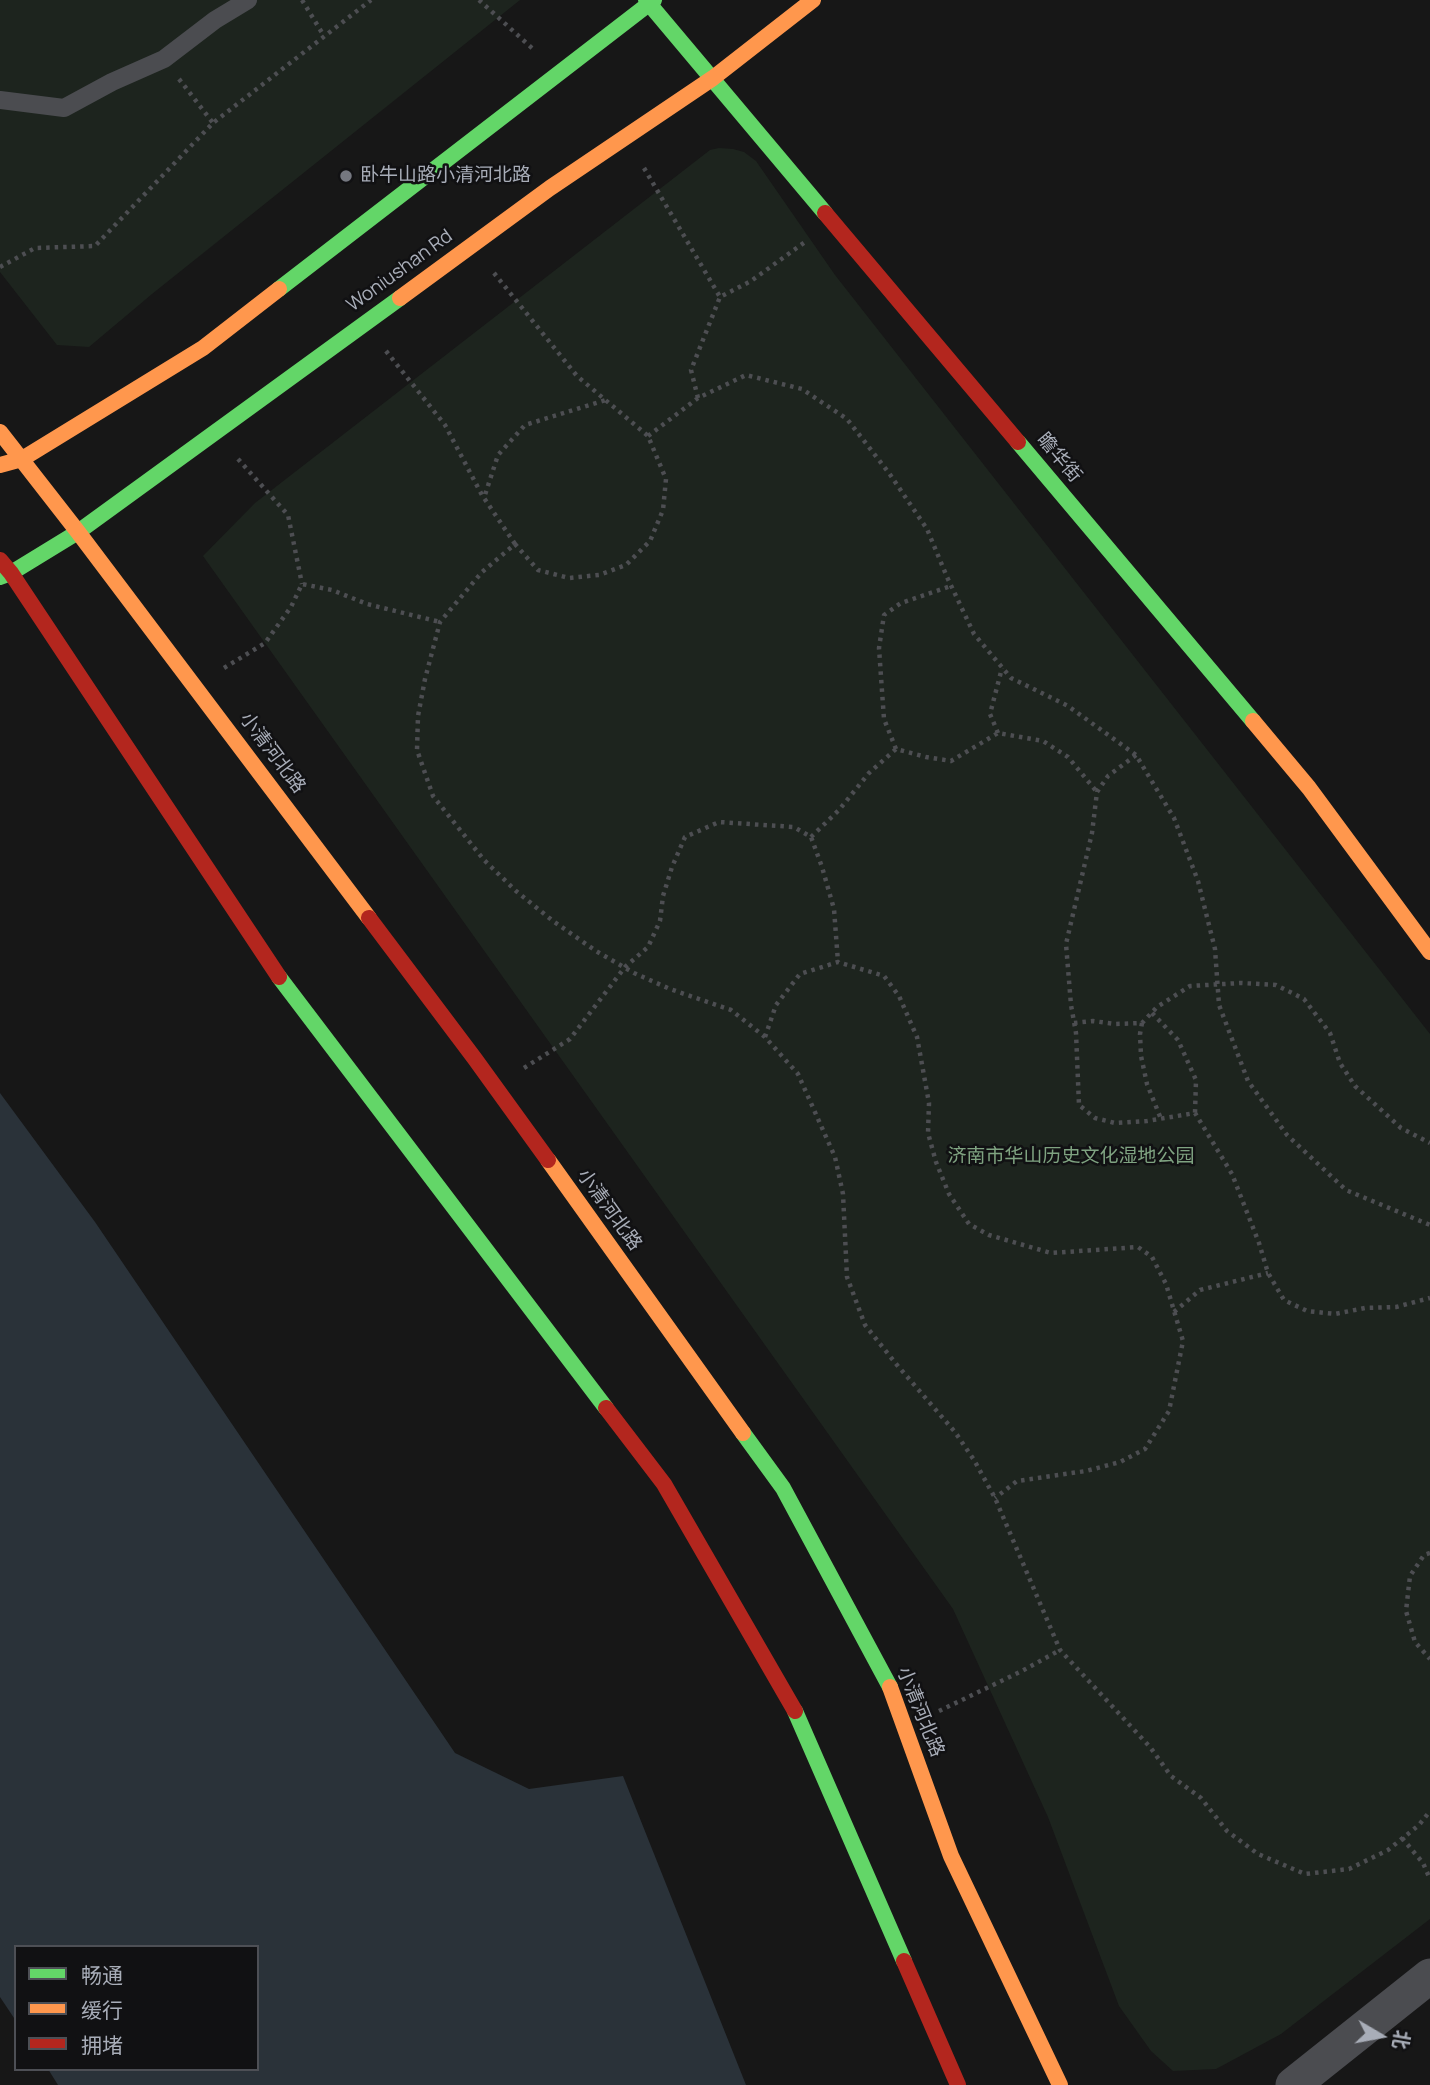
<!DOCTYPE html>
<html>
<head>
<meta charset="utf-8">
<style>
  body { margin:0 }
  #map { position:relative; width:1430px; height:2085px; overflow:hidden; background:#171717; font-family:Manrope,"Noto Sans SC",sans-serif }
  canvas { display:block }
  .legend { position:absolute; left:14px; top:1945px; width:245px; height:126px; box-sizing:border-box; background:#111113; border:2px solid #4d4f55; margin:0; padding:9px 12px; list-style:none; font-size:21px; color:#a8adb8 }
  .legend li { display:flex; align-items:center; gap:14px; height:35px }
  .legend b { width:35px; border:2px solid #4d4f55 }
  .north { position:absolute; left:1346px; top:2001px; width:70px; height:70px; -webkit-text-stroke:5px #111113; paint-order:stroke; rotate:100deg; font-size:19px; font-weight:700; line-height:28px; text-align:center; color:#a8adb8 }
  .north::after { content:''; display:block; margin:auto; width:24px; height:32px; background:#a8adb8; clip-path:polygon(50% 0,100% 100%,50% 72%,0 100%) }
</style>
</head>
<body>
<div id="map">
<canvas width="1430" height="2085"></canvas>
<ul class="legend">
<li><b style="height:9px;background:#63d668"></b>畅通</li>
<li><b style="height:9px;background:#ff974d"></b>缓行</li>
<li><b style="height:9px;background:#b3261e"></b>拥堵</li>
</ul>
<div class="north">北</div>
</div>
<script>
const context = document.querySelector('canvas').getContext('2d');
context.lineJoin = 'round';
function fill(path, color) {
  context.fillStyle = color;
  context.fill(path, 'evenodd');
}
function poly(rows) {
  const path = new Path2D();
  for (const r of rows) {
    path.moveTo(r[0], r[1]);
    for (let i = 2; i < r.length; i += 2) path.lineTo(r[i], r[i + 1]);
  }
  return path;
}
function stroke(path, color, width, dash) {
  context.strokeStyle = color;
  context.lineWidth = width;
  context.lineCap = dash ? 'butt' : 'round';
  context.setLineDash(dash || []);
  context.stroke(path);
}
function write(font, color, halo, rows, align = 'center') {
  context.font = font + ' Manrope,"Noto Sans SC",sans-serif';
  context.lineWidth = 5;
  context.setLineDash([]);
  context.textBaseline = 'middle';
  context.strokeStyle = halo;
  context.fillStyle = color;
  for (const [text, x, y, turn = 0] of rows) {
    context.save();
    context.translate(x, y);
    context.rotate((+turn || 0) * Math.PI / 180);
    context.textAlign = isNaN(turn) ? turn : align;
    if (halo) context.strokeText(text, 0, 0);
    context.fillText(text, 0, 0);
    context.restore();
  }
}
const green = poly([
  [0,0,520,0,152,294,89,347,57,345,0,272],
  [719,148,733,149,744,152,756,161,835,275,1430,1034,1430,1919,1281,2034,1216,2069,1173,2071,1151,2051,1119,2006,1048,1817,953,1609,203,556,255,503,710,150]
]);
const water = poly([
  [0,1093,95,1222,455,1753,529,1789,623,1776,746,2085,58,2085,48,2069,257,2069,257,1947,16,1947,16,2021,0,1997]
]);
const path = poly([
  [302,0,324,36],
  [479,0,533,49],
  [179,79,213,123],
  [644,168,720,297],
  [0,267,35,248,95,246,213,123,371,0],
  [494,273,577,376,648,436,666,479,663,510,650,541,626,565,599,575,569,578,538,570,515,544,482,572,440,622,425,679,418,716,417,750,433,796,484,860,516,891,553,921,596,951,634,973,670,989,731,1010,765,1037,798,1074,835,1157,843,1194,847,1277,865,1325,897,1365,955,1432,974,1460,995,1498,1060,1650,1150,1747,1171,1776,1201,1798,1227,1831,1258,1854,1305,1874,1349,1869,1388,1850,1419,1825,1430,1811],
  [386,351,445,425,483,497],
  [698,398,691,370,720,297,751,281,805,242],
  [648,436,698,398,746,375,802,389,847,419,889,473,927,529,947,577,974,634,1011,678,1068,706,1136,755,1174,818,1198,881,1215,949,1219,1005,1248,1081,1287,1135,1346,1190,1430,1225],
  [238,459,288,515,302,584],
  [515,544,484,498,498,455,525,425,606,400],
  [224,668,265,643,291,607,302,584,332,590,367,604,440,622],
  [998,733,990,714,1002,668],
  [896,749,884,719,882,691,879,648,884,615,901,603,951,586],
  [1136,755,1108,776,1097,792,1092,833,1066,944,1071,1005,1076,1033,1079,1105,1095,1118,1115,1123,1147,1121,1195,1113,1232,1174,1259,1243,1268,1273,1284,1300,1307,1311,1335,1314,1365,1308,1396,1307,1430,1298],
  [811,837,839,810,869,773,896,749,926,757,951,761,998,733,1043,741,1068,757,1097,792],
  [1152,1013,1178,1040,1196,1080,1195,1113],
  [1074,1023,1093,1021,1115,1024,1142,1023,1157,1007,1190,986,1241,983,1276,985,1304,999,1330,1033,1340,1063,1355,1086,1401,1128,1430,1143],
  [1142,1023,1140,1034,1141,1056,1147,1084,1161,1119],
  [765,1037,776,1005,800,974,838,962,884,976,899,996,917,1037,929,1103,928,1133,936,1162,949,1194,969,1224,989,1235,1051,1253,1138,1247,1152,1257,1166,1284,1183,1341,1169,1411,1145,1449,1120,1462,1086,1471,1017,1481,995,1498],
  [524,1068,570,1039,625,967,648,947,660,921,663,896,672,867,685,837,719,822,794,827,811,837,822,867,834,909,838,962],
  [1174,1312,1200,1290,1268,1273],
  [1430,1553,1424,1555,1410,1576,1406,1611,1415,1642,1430,1659],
  [939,1711,1022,1671,1060,1650],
  [1402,1838,1423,1863,1430,1879]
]);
const lane = poly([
  [0,100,64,108,112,82,164,59,215,20,248,0]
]);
const street = poly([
  [1293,2085,1430,1976]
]);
const fast = poly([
  [646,0,825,213],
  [279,289,654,0],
  [1018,442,1253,721],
  [0,577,11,573,78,532,400,298],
  [279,977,606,1408],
  [743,1433,783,1488,890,1687],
  [795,1711,904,1961]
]);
const slow = poly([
  [400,298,550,188,713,78,813,0],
  [0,432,78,532,369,918],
  [0,465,22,459,203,348,279,289],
  [1253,721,1309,788,1430,952],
  [548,1160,743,1433],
  [890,1687,951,1856,1060,2085]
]);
const jam = poly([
  [825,213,1018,442],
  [0,560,11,573,279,977],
  [369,918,475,1059,548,1160],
  [606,1408,664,1484,795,1711],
  [904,1961,958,2085]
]);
const markers = [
  [346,176,7,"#757880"]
];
const poiNames = [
  ["卧牛山路小清河北路",360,176]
];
const streetNames = [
  ["Woniushan Rd",400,271,-36],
  ["瞻华街",1059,458,50],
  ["小清河北路",272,753,53],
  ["小清河北路",609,1210,54],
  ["小清河北路",920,1712,68]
];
const parkNames = [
  ["济南市华山历史文化湿地公园",1071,1157]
];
fill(green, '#1d241e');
fill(water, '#2a3239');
stroke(path, '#4d4e52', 4.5, [3.5, 5]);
stroke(lane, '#4b4c50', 18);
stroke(street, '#4b4c50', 35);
stroke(fast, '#63d668', 16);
stroke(slow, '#ff974d', 16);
stroke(jam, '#b3261e', 16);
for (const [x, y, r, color] of markers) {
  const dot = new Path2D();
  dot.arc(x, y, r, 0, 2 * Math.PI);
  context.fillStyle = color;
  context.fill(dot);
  stroke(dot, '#111113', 2.5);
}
write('19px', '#a8adb8', '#111113', poiNames, 'left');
write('19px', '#a8adb8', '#111113', streetNames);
write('19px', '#7fa381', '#111113', parkNames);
</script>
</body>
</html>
